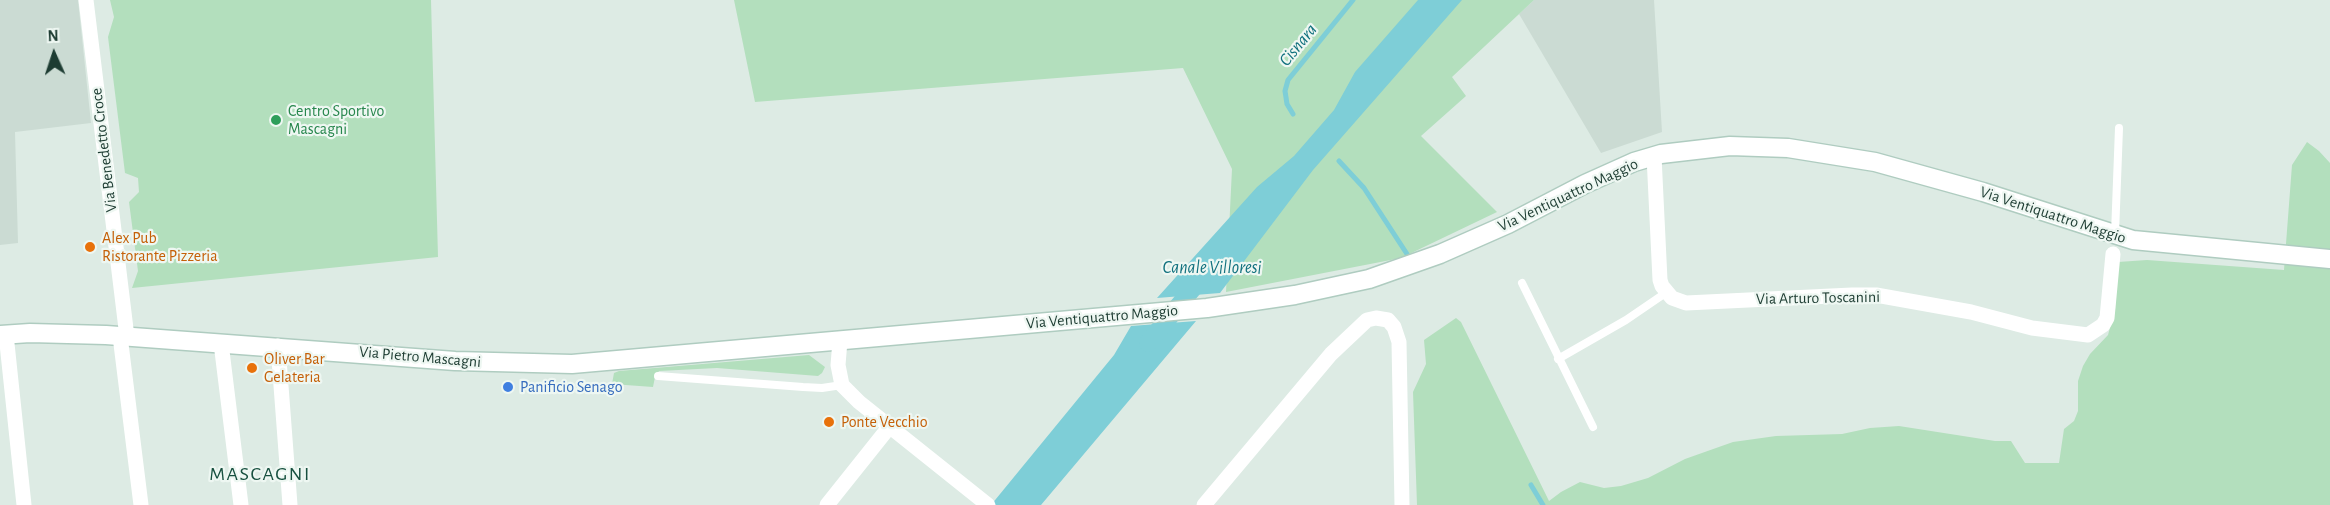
<!DOCTYPE html>
<html>
<head>
<meta charset="utf-8">
<style>
  body { margin:0 }
  #map { position:relative; width:2330px; height:505px; overflow:hidden; background:#ddebe4; font-family:"Alegreya Sans",sans-serif }
  canvas { display:block }
  .north { position:absolute; left:24px; top:24px; width:60px; height:60px; -webkit-text-stroke:4px #eef7f2; paint-order:stroke; rotate:357deg; font-size:16px; font-weight:700; line-height:24px; text-align:center; color:#1d3c32 }
  .north::after { content:''; display:block; margin:auto; width:21px; height:27px; background:#1d3c32; clip-path:polygon(50% 0,100% 100%,50% 72%,0 100%) }
</style>
</head>
<body>
<div id="map">
<canvas width="2330" height="505"></canvas>
<div class="north">N</div>
</div>
<script>
const context = document.querySelector('canvas').getContext('2d');
context.lineJoin = 'round';
function fill(path, color) {
  context.fillStyle = color;
  context.fill(path, 'evenodd');
}
function poly(rows) {
  const path = new Path2D();
  for (const r of rows) {
    path.moveTo(r[0], r[1]);
    for (let i = 2; i < r.length; i += 2) path.lineTo(r[i], r[i + 1]);
  }
  return path;
}
function stroke(path, color, width, dash) {
  context.strokeStyle = color;
  context.lineWidth = width;
  context.lineCap = dash ? 'butt' : 'round';
  context.setLineDash(dash || []);
  context.stroke(path);
}
function write(font, color, halo, rows, align = 'center') {
  context.font = font + ' "Alegreya Sans",sans-serif';
  context.lineWidth = 4.5;
  context.setLineDash([]);
  context.textBaseline = 'middle';
  context.strokeStyle = halo;
  context.fillStyle = color;
  for (const [text, x, y, turn = 0] of rows) {
    context.save();
    context.translate(x, y);
    context.rotate((+turn || 0) * Math.PI / 180);
    context.textAlign = isNaN(turn) ? turn : align;
    if (halo) context.strokeText(text, 0, 0);
    context.fillText(text, 0, 0);
    context.restore();
  }
}
const built = poly([
  [0,0,78,0,91,123,15,132,18,243,0,245],
  [1534,0,1654,0,1662,132,1601,153,1519,14]
]);
const green = poly([
  [110,0,431,0,438,257,132,288,138,271,129,202,139,192,138,178,125,173,108,37,114,17],
  [734,0,1534,0,1452,77,1466,96,1421,136,1497,212,1401,258,1226,292,1232,169,1183,68,755,102],
  [2307,142,2319,151,2330,163,2330,505,1417,505,1413,392,1426,364,1424,340,1456,318,1461,322,1549,501,1561,492,1580,482,1604,488,1621,486,1648,478,1685,459,1733,442,1776,436,1842,434,1870,428,1899,426,1995,441,2011,441,2025,463,2059,463,2064,429,2074,421,2078,411,2078,381,2083,366,2090,354,2108,335,2115,309,2118,262,2147,260,2284,270,2292,165],
  [809,355,825,367,822,373,818,376,717,368,659,371,655,377,653,387,612,384,614,373,619,371]
]);
const water = poly([
  [1418,0,1462,0,1313,170,1220,293,1157,298,1257,187,1294,156,1334,110,1355,72],
  [1196,321,1041,505,991,505,1114,355,1131,326]
]);
const stream = poly([
  [1293,114,1287,104,1285,91,1288,80,1353,0],
  [1339,161,1364,188,1407,254],
  [1531,485,1543,505]
]);
const canal = poly([
  [1148,343,1203,276]
]);
const lane = poly([
  [2115,234,2119,128],
  [1522,283,1593,427],
  [1558,359,1626,320,1667,292],
  [658,376,803,387,822,388,842,385]
]);
const street = poly([
  [86,0,127,337],
  [1654,156,1660,280,1662,286,1672,298,1686,303,1852,295,1876,295,1971,312,2032,328,2088,335,2103,325,2107,318,2113,254],
  [6,334,24,505],
  [120,336,141,505],
  [840,341,838,365,842,385,859,402,988,505],
  [221,343,241,505],
  [278,346,290,505],
  [827,505,890,426],
  [1204,505,1331,354,1367,320,1376,318,1388,320,1394,327,1399,342,1402,505]
]);
const secondary = poly([
  [0,335,30,333,106,335,455,361,572,364,1207,308,1295,295,1369,279,1440,254,1508,224,1585,184,1634,162,1661,154,1730,146,1788,148,1875,162,1983,192,2133,240,2330,259]
]);
const markers = [
  [276,120,6,"#2e9e5b"],
  [90,247,6,"#e8710a"],
  [252,368,6,"#e8710a"],
  [508,387,6,"#3f7fe0"],
  [829,422,6,"#e8710a"]
];
const leisureNames = [
  ["Centro Sportivo",288,111],
  ["Mascagni",288,129]
];
const streetNames = [
  ["Via Benedetto Croce",104,150,-97],
  ["Via Ventiquattro Maggio",1568,195,-25],
  ["Via Ventiquattro Maggio",2053,215,18],
  ["Via Arturo Toscanini",1818,298,-1],
  ["Via Ventiquattro Maggio",1102,317,-5],
  ["Via Pietro Mascagni",420,357,5]
];
const foodNames = [
  ["Alex Pub",102,238],
  ["Ristorante Pizzeria",102,256],
  ["Oliver Bar",264,359],
  ["Gelateria",264,377],
  ["Ponte Vecchio",841,422]
];
const shopNames = [
  ["Panificio Senago",520,387]
];
const waterNames = [
  ["Cisnara",1298,45,-51],
  ["Canale Villoresi",1212,268]
];
const quarterNames = [
  ["MASCAGNI",260,474]
];
fill(built, '#cbdbd3');
fill(green, '#b3dfbd');
fill(water, '#7eced7');
stroke(stream, '#7eced7', 5);
stroke(canal, '#7eced7', 18);
stroke(secondary, '#afccc0', 21);
stroke(lane, '#fff', 8);
stroke(street, '#fff', 15);
stroke(secondary, '#fff', 18);
for (const [x, y, r, color] of markers) {
  const dot = new Path2D();
  dot.arc(x, y, r, 0, 2 * Math.PI);
  context.fillStyle = color;
  context.fill(dot);
  stroke(dot, '#eef7f2', 2);
}
write('16px', '#27864d', '#eef7f2', leisureNames, 'left');
write('16px', '#1d3c32', '#eef7f2', streetNames);
write('16px', '#c56008', '#eef7f2', foodNames, 'left');
write('16px', '#366cbe', '#eef7f2', shopNames, 'left');
write('italic 18px', '#11717e', '#eef7f2', waterNames);
context.letterSpacing = '1.5px';
write('20px', '#17503f', '#eef7f2', quarterNames);
context.letterSpacing = '0px';
</script>
</body>
</html>
